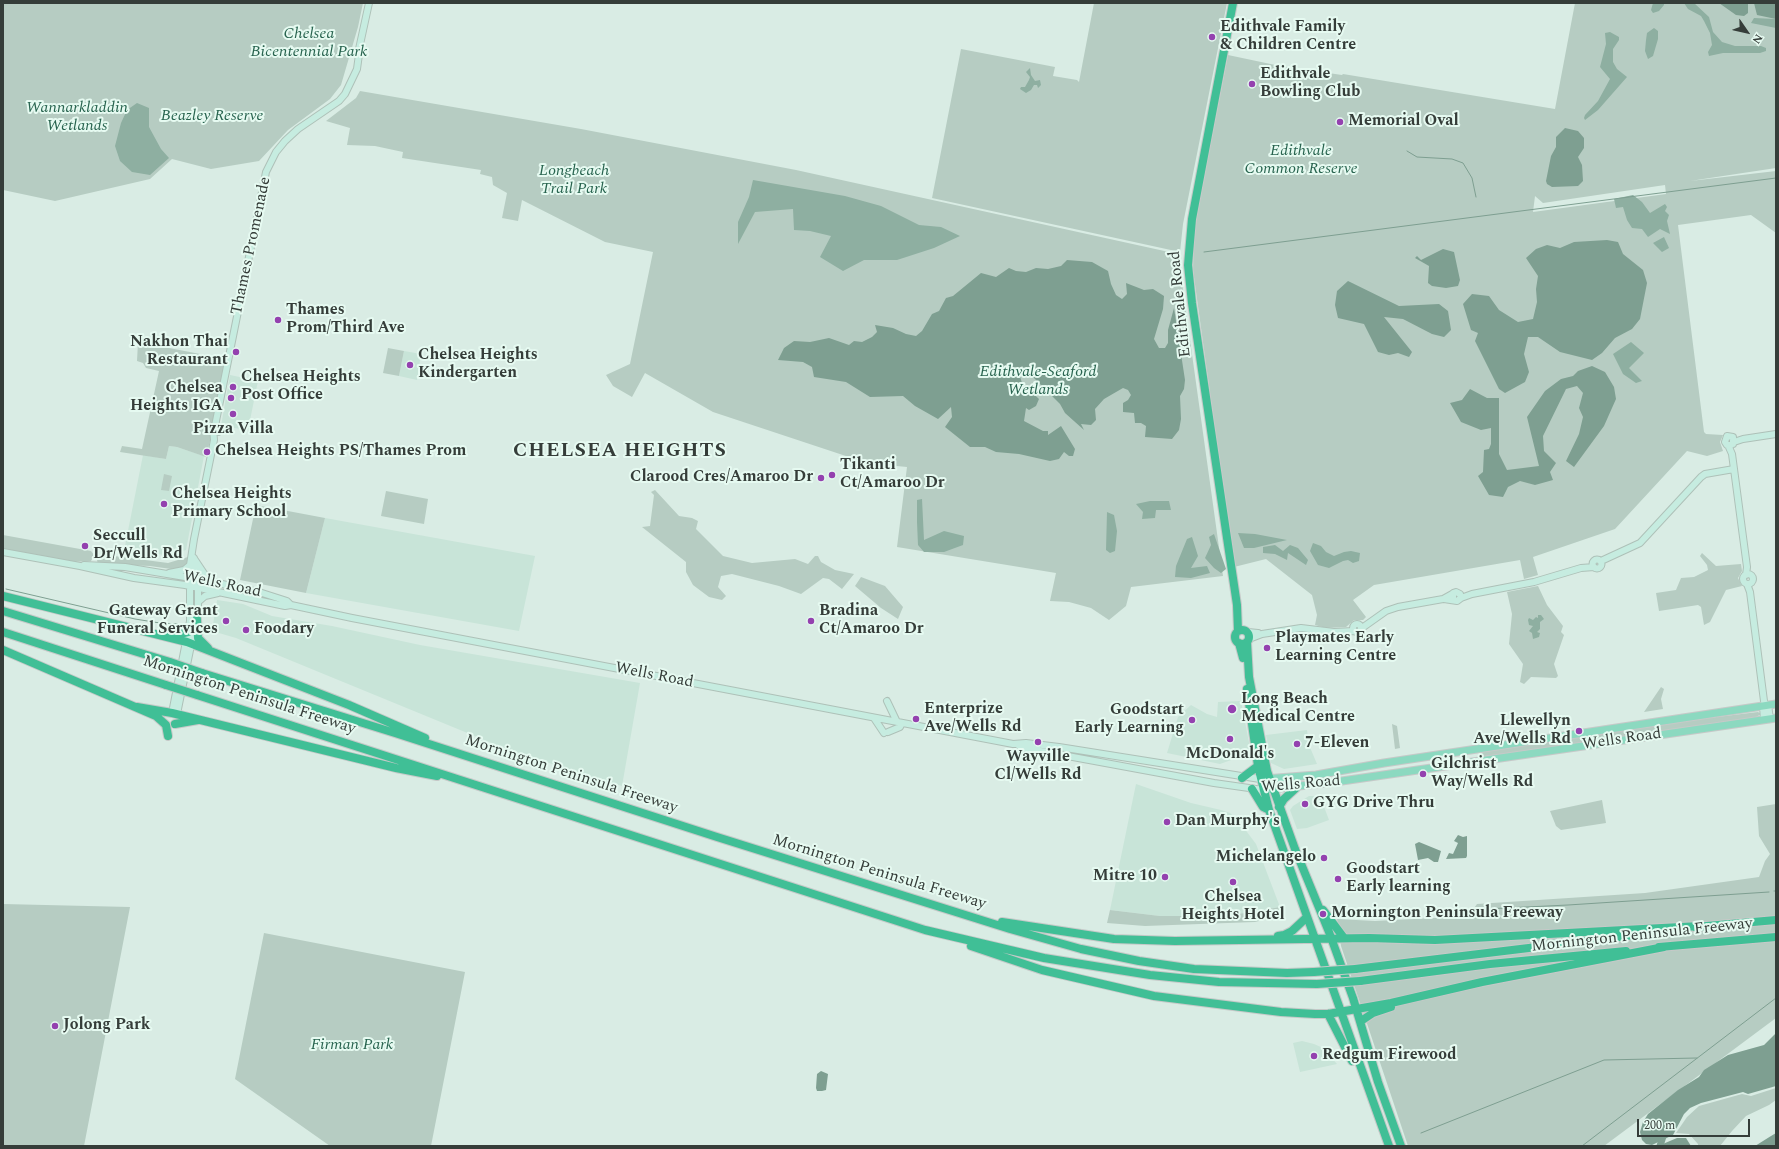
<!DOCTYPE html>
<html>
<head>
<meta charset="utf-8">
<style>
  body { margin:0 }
  #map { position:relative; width:1779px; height:1149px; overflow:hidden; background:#d9ece4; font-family:Spectral,serif }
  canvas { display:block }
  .frame { position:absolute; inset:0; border:4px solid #353d39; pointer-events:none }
  .north { position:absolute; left:1727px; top:12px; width:40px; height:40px; -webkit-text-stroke:3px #e6faf1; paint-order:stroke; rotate:124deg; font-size:11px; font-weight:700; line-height:16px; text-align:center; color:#353d39 }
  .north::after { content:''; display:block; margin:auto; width:14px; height:18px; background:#353d39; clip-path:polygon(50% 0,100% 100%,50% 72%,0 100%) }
  .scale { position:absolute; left:1637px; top:1119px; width:113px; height:18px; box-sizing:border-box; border:2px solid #353d39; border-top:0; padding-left:5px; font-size:12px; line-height:14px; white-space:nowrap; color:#353d39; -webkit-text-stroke:3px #e6faf1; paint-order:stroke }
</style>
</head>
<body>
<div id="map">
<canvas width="1779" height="1149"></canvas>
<div class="frame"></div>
<div class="north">N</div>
<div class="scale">200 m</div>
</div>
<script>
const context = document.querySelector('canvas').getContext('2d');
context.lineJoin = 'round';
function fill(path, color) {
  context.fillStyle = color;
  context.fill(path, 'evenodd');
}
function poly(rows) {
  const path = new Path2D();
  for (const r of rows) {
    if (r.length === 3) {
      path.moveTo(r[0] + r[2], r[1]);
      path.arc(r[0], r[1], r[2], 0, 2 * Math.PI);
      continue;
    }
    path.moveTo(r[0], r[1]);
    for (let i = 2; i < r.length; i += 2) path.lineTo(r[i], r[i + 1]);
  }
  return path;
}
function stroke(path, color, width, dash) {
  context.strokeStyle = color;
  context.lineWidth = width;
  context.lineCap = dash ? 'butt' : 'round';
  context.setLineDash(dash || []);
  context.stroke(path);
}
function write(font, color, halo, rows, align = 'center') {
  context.font = font + ' Spectral,serif';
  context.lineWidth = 4;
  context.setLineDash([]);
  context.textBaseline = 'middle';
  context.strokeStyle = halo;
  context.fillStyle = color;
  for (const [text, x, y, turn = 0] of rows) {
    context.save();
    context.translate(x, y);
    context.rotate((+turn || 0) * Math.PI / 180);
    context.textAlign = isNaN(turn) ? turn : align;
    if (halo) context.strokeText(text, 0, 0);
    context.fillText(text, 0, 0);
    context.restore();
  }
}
const built = poly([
  [404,351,421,354,417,380,399,376],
  [230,375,258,381,248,430,221,426],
  [169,446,177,447,204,456,186,550,167,555,124,551,143,455,166,459],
  [325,518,535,556,519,631,306,593],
  [217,600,243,604,272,616,332,626,420,645,640,683,622,786,579,773,504,748,236,638,212,631],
  [1241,701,1251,753,1220,764,1167,753,1178,717,1191,705,1207,714,1217,717,1218,702],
  [1307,730,1309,745,1317,764,1284,769,1271,763,1266,735],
  [1136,784,1191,803,1221,810,1230,813,1238,820,1256,844,1280,907,1246,913,1207,916,1160,916,1110,910],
  [1309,796,1320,796,1329,820,1307,828,1297,829,1290,810,1293,806],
  [1302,1041,1314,1044,1323,1048,1337,1064,1300,1072,1293,1043]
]);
const green = poly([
  [3,3,363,3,358,27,341,85,330,99,288,130,259,161,211,169,172,159,150,179,55,201,3,190],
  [1094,3,1227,3,1183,224,1180,252,932,198,961,49,1055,67,1053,76,1077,80,1079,82],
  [1575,3,1776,3,1776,168,1690,181,1776,171,1776,233,1751,215,1678,225,1704,432,1706,434,1723,435,1720,442,1723,451,1707,456,1687,451,1615,529,1533,557,1538,575,1524,579,1520,560,1374,585,1353,600,1366,617,1363,620,1354,620,1346,627,1326,628,1315,625,1317,615,1312,595,1266,559,1234,567,1193,270,1194,229,1228,55,1280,66,1342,75,1343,74,1555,109],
  [1665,185,1666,194,1533,212,1535,196,1543,203],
  [360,91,581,129,796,170,1178,254,1223,576,1131,587,1126,606,1109,620,1091,608,1069,602,1050,601,1056,573,897,547,907,467,867,463,713,412,645,373,632,397,613,386,606,375,630,364,653,252,605,242,522,200,518,221,502,218,507,193,493,185,492,177,480,174,481,170,402,158,403,152,375,146,347,145,350,128,326,121,356,98],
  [138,342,226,359,213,425,210,430,211,437,206,457,177,447,169,446,166,459,120,452,122,446,142,449,159,371,146,368,143,363,137,361],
  [388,348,404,351,399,376,383,373],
  [164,474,172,476,169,491,161,490],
  [655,490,679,516,692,518,698,521,696,529,723,556,752,563,795,559,808,564,815,556,818,556,821,562,835,570,854,574,842,589,829,579,823,578,801,594,779,586,732,574,721,576,718,587,726,596,722,600,709,597,693,585,686,572,686,562,642,527,650,526,654,495,651,492],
  [386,491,428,499,424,524,381,516],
  [256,505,325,518,306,593,240,580],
  [3,535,91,551,94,555,91,561,71,562,3,550],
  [1702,553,1716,566,1741,564,1742,571,1738,578,1742,586,1726,590,1710,622,1704,625,1701,607,1698,605,1659,611,1656,593,1676,590,1681,578,1694,577,1708,570,1707,565,1700,556],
  [99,554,168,563,188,557,187,564,183,568,171,569,150,566,99,564,97,561],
  [861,577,885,586,903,607,898,619,881,608,855,586],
  [1538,586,1547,605,1563,626,1561,632,1564,635,1554,664,1558,676,1556,678,1531,677,1524,684,1520,682,1523,664,1509,644,1512,614,1507,592],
  [1661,687,1664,689,1661,699,1663,709,1644,712],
  [1758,712,1761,714,1755,718,1507,754,1484,756,1480,754,1482,751,1683,721],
  [1392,724,1397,726,1400,748,1395,749],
  [1602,800,1606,823,1561,830,1556,826,1550,811],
  [1776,804,1776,1018,1604,1146,1408,1146,1341,946,1337,919,1375,921,1473,916,1472,911,1477,904,1645,893,1759,877,1765,861,1770,854,1759,836,1757,807],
  [3,904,130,907,84,1146,3,1146],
  [1280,907,1283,915,1255,922,1145,926,1107,923,1110,910,1160,916,1207,916,1246,913],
  [264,933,465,972,431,1146,330,1146,235,1079],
  [1776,1088,1776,1100,1769,1105,1746,1116,1732,1131,1720,1146,1698,1146,1698,1144,1689,1134,1676,1133,1687,1117,1699,1106,1742,1094,1751,1096]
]);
const forest = poly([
  [1653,3,1664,3,1664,5,1659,11,1653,13,1651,10],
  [1684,3,1694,3,1709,17,1713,32,1722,42,1735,46,1761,46,1766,48,1766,51,1760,53,1723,53,1709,56,1708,52,1712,45,1710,33,1704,21,1701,16,1688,9],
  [1754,18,1776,19,1776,28,1751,23],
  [1654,28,1658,31,1658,39,1653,56,1648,59,1645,51,1646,40,1647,33],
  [1610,32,1619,37,1619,40,1613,49,1613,62,1617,69,1627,77,1598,110,1585,120,1584,118,1585,115,1598,101,1610,79,1600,67,1606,44,1605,33],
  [1030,68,1031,75,1035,81,1040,80,1041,85,1038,88,1037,85,1034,85,1031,90,1026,93,1020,89,1021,87,1025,87,1029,80,1030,77,1026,72],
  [137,103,149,108,149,127,161,149,169,158,150,175,132,172,120,161,115,146,121,123,127,110],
  [753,180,845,196,881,206,919,225,941,227,960,236,934,248,897,260,864,260,843,271,820,257,831,236,810,231,794,230,793,209,755,212,738,244,738,222,749,197],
  [1633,195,1642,202,1650,213,1665,204,1667,207,1665,211,1669,215,1667,221,1670,234,1660,229,1648,237,1642,229,1632,228,1627,220,1623,207,1616,208,1614,199],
  [1664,237,1669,248,1662,252,1653,243],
  [1631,342,1644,353,1629,368,1642,381,1636,383,1623,374,1613,354],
  [922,499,924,540,944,531,964,536,963,545,944,552,924,552,918,545,917,522,917,500],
  [1150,501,1169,501,1171,510,1156,510,1155,518,1142,519,1143,512,1136,504],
  [1107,512,1114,515,1117,531,1115,551,1110,553,1106,550],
  [1238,533,1255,534,1287,540,1254,548,1244,548],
  [1214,534,1226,569,1221,573,1214,568,1205,558,1211,545,1209,537],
  [1192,537,1198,556,1191,568,1207,566,1210,573,1191,578,1175,577,1176,566,1187,539],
  [1313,543,1321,546,1326,552,1334,556,1344,552,1351,551,1360,553,1359,561,1353,563,1348,560,1343,561,1329,568,1318,565,1310,551],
  [1275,545,1283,551,1290,545,1298,548,1308,560,1306,565,1288,553,1287,560,1275,554,1263,553,1263,547],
  [1538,615,1541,615,1544,619,1540,622,1540,629,1537,632,1540,633,1539,637,1533,639,1532,633,1529,631,1533,626,1529,625,1528,620,1529,618,1533,620,1536,617,1538,618]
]);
const water = poly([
  [1719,3,1748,3,1748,13,1744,16,1736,15],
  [1754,3,1776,3,1776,19,1757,15],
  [1565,128,1578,131,1584,138,1584,148,1578,157,1582,165,1583,181,1578,186,1552,187,1547,184,1546,181,1551,156,1556,147,1556,137],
  [1607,240,1618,242,1623,254,1643,270,1647,283,1640,319,1632,329,1615,338,1602,353,1592,360,1560,352,1538,337,1528,337,1524,354,1529,372,1525,382,1505,393,1499,389,1475,341,1478,333,1471,330,1463,304,1472,294,1489,296,1499,310,1518,322,1533,319,1537,302,1536,289,1538,276,1526,258,1536,249,1547,245,1560,248,1574,242],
  [1443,249,1454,252,1460,280,1458,286,1446,288,1432,286,1428,283,1429,266,1415,258,1417,256,1421,260],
  [1067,260,1092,262,1108,271,1111,284,1116,295,1122,299,1127,294,1126,283,1144,290,1153,289,1164,296,1163,309,1154,339,1159,348,1165,348,1168,343,1168,330,1174,308,1185,380,1184,389,1180,396,1181,419,1179,430,1172,439,1145,437,1146,426,1141,423,1135,423,1134,413,1123,412,1123,403,1128,400,1131,395,1128,390,1123,388,1104,399,1095,409,1096,420,1091,425,1081,424,1084,430,1065,413,1060,404,1022,366,1018,370,1022,383,1039,399,1036,406,1029,410,1026,408,1024,421,1043,431,1048,431,1048,435,1061,426,1075,449,1073,456,1069,456,1064,452,1059,459,1050,461,1019,454,996,452,985,447,970,447,945,427,952,417,951,407,938,419,915,406,903,396,870,397,846,382,814,377,812,367,803,362,778,360,784,348,794,341,810,342,829,338,849,345,854,341,862,342,872,337,877,332,875,325,893,328,906,334,916,336,922,331,932,314,939,311,946,298,953,296,981,273,996,277,1009,268,1016,271,1026,272,1036,268,1048,269,1061,266],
  [1348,281,1399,306,1439,304,1448,311,1451,330,1444,337,1432,334,1403,319,1384,317,1412,352,1409,357,1398,353,1389,355,1378,352,1364,324,1338,318,1335,305,1337,291],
  [1592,366,1605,372,1614,387,1616,399,1604,426,1574,467,1566,461,1579,434,1583,417,1579,408,1583,393,1577,386,1566,389,1543,436,1544,451,1556,463,1550,472,1553,480,1535,485,1520,481,1508,487,1503,497,1489,495,1478,476,1483,472,1484,450,1489,449,1491,444,1491,428,1481,430,1461,422,1450,403,1462,400,1470,389,1487,398,1499,398,1499,454,1507,470,1539,466,1527,417,1545,391,1561,379,1573,376,1578,371],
  [1458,835,1463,837,1467,836,1467,856,1466,858,1446,859,1449,853,1453,854,1458,843,1454,841],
  [1419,842,1441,851,1438,862,1434,862,1428,858,1418,860,1415,844],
  [1776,1033,1776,1086,1748,1094,1743,1092,1701,1103,1690,1108,1684,1114,1673,1135,1652,1145,1646,1144,1642,1140,1640,1132,1643,1122,1648,1114,1678,1090,1699,1077,1704,1070,1728,1055,1764,1045],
  [821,1071,828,1074,826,1090,822,1091,817,1091,816,1088,817,1074],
  [1776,1133,1776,1146,1755,1146,1771,1136],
  [1677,1138,1686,1138,1691,1146,1658,1146]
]);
const stream = poly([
  [1407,151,1417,157,1452,159,1463,163,1472,178,1476,197],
  [1204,252,1776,178],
  [6,589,135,619,160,623,178,624],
  [1774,891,1776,891],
  [1485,909,1568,905,1769,892],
  [1421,1133,1604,1060,1697,1058],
  [1582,1146,1776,998]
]);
const river = poly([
  [1660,1146,1664,1133]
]);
const secondary = poly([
  [359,49,369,3],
  [215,426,266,172,276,152,285,141,298,129,339,101,345,94,357,69,360,47],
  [1734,442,1743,439,1776,434],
  [1728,445,1732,454,1747,567,1746,575],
  [1731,445,1727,445,1725,442,1727,436,1733,437,1733,444],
  [3,552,80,566,134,578,185,585,285,606,291,605,352,618,1013,744,1026,743,1059,747,1260,779],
  [1597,564,4.5],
  [195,560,209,581],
  [1601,561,1640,543,1701,477,1705,474,1734,469],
  [84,565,125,567,209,581,262,593,287,601,291,605],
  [169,573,184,570,190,565],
  [1748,579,5],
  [1747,584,1750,592,1764,701,1765,704,1768,705,1770,719],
  [1461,598,1472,594,1534,582,1581,568,1594,567],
  [1444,599,1457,601,1461,598,1460,594,1456,592,1453,593,1453,599],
  [198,602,205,596,218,593],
  [1357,628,4],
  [1362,628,1386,611,1398,607,1443,599,1452,594],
  [1248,632,1258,633],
  [1249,639,1262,634,1301,628,1334,632,1354,631],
  [887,701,897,722],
  [172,713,190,621,190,565,194,539,214,440,213,428,218,427,218,432,214,432],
  [177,714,198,611,198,588,194,558,192,556],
  [874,718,884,733],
  [1764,720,1763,706,1765,704],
  [888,732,900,727,902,723],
  [1018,745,1024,748,1214,783,1263,790]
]);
const primary = poly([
  [1265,779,1316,775,1384,763,1776,704],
  [1263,790,1335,782,1776,718]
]);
const highway = poly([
  [1233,3,1192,219,1188,265,1192,303,1237,605,1238,631],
  [3,596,187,642,349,705,425,738],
  [3,611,170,662],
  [197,619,198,638,208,648],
  [1242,637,7],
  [3,632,166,685],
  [172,636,188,632],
  [1247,642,1249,677,1267,771,1295,849,1329,932,1353,998,1378,1082,1401,1146],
  [1239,643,1243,658],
  [3,650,156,716,166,725,168,736],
  [202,673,395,733,717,837,1010,929,1081,949,1139,961,1194,969,1287,973,1314,972],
  [1247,689,1258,766,1269,810,1389,1146],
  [197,695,925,930,1044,958,1150,975,1219,982,1317,984],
  [137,707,172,713,396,768,437,776],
  [175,724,198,720],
  [1242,778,1258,766],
  [1252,789,1263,807,1269,810],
  [1279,807,1284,799,1296,788],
  [1323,910,1344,938],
  [1002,922,1114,939,1175,941,1369,938,1435,940,1700,926],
  [1695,927,1776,920],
  [1278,936,1284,935,1292,931,1307,917],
  [971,946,1042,970,1154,996,1281,1012,1315,1014,1328,1014,1391,1003,1482,982,1664,947],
  [1659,947,1776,937],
  [1355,969,1628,936],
  [1360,981,1490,964,1626,951],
  [1328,1014,1352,1061],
  [1361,1021,1373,1013,1391,1007]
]);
const highwayBridge = poly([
  [170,662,202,673],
  [166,685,197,695],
  [1314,972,1355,969],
  [1317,984,1360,981]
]);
const markers = [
  [1212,37,4,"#9441af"],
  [1252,84,4,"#9441af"],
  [1340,122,4,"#9441af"],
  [278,320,4,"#9441af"],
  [236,352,4,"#9441af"],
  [410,365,4,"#9441af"],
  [233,387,4,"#9441af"],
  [231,398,4,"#9441af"],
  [233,414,4,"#9441af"],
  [207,452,4,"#9441af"],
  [832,475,4,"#9441af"],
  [821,478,4,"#9441af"],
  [164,504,4,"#9441af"],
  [85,546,4,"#9441af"],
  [226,621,4,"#9441af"],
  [811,621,4,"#9441af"],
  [246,630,4,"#9441af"],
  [1267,648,4,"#9441af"],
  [1232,709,5,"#9441af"],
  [916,719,4,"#9441af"],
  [1192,720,4,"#9441af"],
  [1579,731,4,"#9441af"],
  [1230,739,4,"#9441af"],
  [1038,742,4,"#9441af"],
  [1297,744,4,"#9441af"],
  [1423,774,4,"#9441af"],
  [1305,804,4,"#9441af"],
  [1167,822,4,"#9441af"],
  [1324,858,4,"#9441af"],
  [1165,877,4,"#9441af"],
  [1338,879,4,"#9441af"],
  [1233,882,4,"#9441af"],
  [1323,914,4,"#9441af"],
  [55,1026,4,"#9441af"],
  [1314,1056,4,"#9441af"]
];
const poiNames = [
  ["Edithvale Family",1220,28],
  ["& Children Centre",1220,46],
  ["Edithvale",1260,75],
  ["Bowling Club",1260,93],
  ["Memorial Oval",1348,122],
  ["Thames",286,311],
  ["Prom/Third Ave",286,329],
  ["Nakhon Thai",228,343,"right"],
  ["Restaurant",228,361,"right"],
  ["Chelsea Heights",418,356],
  ["Kindergarten",418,374],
  ["Chelsea Heights",241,378],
  ["Post Office",241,396],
  ["Chelsea",223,389,"right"],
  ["Heights IGA",223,407,"right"],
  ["Pizza Villa",233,430,"center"],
  ["Chelsea Heights PS/Thames Prom",215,452],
  ["Tikanti",840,466],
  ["Ct/Amaroo Dr",840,484],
  ["Clarood Cres/Amaroo Dr",813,478,"right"],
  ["Chelsea Heights",172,495],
  ["Primary School",172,513],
  ["Seccull",93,537],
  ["Dr/Wells Rd",93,555],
  ["Gateway Grant",218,612,"right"],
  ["Funeral Services",218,630,"right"],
  ["Bradina",819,612],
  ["Ct/Amaroo Dr",819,630],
  ["Foodary",254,630],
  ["Playmates Early",1275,639],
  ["Learning Centre",1275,657],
  ["Long Beach",1241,700],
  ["Medical Centre",1241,718],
  ["Enterprize",924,710],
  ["Ave/Wells Rd",924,728],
  ["Goodstart",1184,711,"right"],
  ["Early Learning",1184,729,"right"],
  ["Llewellyn",1571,722,"right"],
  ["Ave/Wells Rd",1571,740,"right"],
  ["7-Eleven",1305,744],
  ["McDonald's",1230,755,"center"],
  ["Wayville",1038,758,"center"],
  ["Cl/Wells Rd",1038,776,"center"],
  ["Gilchrist",1431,765],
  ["Way/Wells Rd",1431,783],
  ["GYG Drive Thru",1313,804],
  ["Dan Murphy's",1175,822],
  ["Michelangelo",1316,858,"right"],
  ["Goodstart",1346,870],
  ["Early learning",1346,888],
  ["Mitre 10",1157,877,"right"],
  ["Chelsea",1233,898,"center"],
  ["Heights Hotel",1233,916,"center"],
  ["Mornington Peninsula Freeway",1331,914],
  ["Jolong Park",63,1026],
  ["Redgum Firewood",1322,1056]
];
const parkNames = [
  ["Chelsea",309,35],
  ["Bicentennial Park",309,53],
  ["Wannarkladdin",77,109],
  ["Wetlands",77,127],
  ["Beazley Reserve",212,117],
  ["Edithvale",1301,152],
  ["Common Reserve",1301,170],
  ["Longbeach",574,172],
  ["Trail Park",574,190],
  ["Edithvale-Seaford",1038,373],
  ["Wetlands",1038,391],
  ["Firman Park",352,1046]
];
const streetNames = [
  ["Thames Promenade",252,246,-78],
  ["Edithvale Road",1181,304,-96],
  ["Wells Road",222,585,12],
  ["Wells Road",654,676,11],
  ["Mornington Peninsula Freeway",249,696,18],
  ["Wells Road",1622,740,-8],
  ["Mornington Peninsula Freeway",571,775,18],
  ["Wells Road",1301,785,-5],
  ["Mornington Peninsula Freeway",879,873,17],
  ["Mornington Peninsula Freeway",1642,936,-6]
];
const districtNames = [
  ["CHELSEA HEIGHTS",620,452]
];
fill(built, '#c8e4d8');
fill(green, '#b6ccc2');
fill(forest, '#8eafa1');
fill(water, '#7e9f91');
stroke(stream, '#7e9f91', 1);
stroke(river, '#7e9f91', 7);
stroke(secondary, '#aec1b8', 8);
stroke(primary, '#c6c9c8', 9);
stroke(highway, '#c6c9c8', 10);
stroke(secondary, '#c6ece0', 6);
stroke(primary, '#8cd9c0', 7);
stroke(highway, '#40bf96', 8);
stroke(highwayBridge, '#c6c9c8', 10, []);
stroke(highwayBridge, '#40bf96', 8);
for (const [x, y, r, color] of markers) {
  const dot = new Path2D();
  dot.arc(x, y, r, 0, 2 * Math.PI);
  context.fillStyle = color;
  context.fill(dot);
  stroke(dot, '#e6faf1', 1.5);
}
write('bold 16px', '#353d39', '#e6faf1', poiNames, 'left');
write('italic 16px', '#27634e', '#e6faf1', parkNames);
write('16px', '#353d39', '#e6faf1', streetNames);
context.letterSpacing = '1px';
write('bold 20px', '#353d39', '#e6faf1', districtNames);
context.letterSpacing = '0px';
</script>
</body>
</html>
